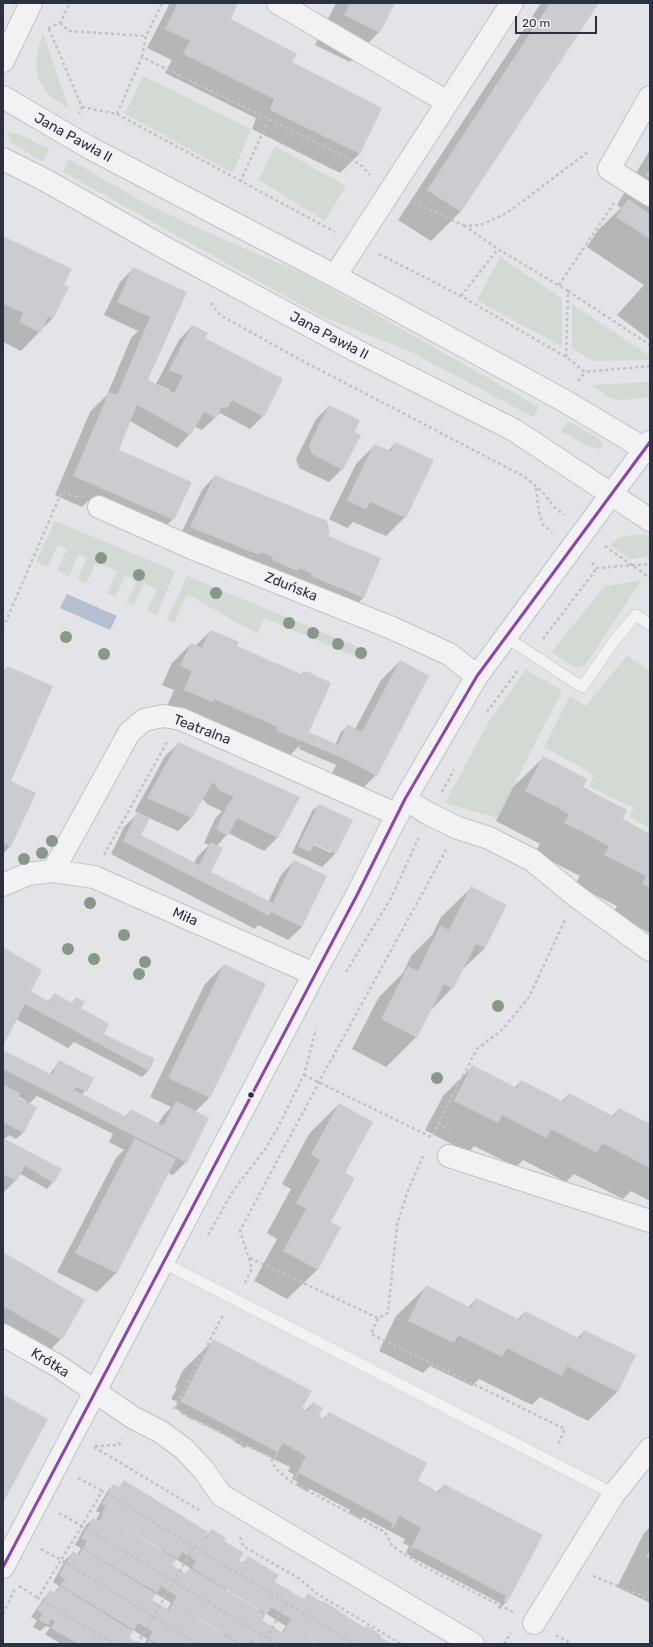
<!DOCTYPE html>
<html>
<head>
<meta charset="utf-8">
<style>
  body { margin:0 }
  #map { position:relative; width:653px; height:1647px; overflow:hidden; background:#e2e4e7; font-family:Rubik,sans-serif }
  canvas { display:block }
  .frame { position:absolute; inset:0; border:4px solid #2b313e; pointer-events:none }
  .scale { position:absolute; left:515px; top:16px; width:82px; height:18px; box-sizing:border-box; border:2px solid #2b313e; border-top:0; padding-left:5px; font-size:12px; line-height:14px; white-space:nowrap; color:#2b313e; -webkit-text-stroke:3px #f1f3f6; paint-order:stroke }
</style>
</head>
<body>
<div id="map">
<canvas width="653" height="1647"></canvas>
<div class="frame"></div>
<div class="scale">20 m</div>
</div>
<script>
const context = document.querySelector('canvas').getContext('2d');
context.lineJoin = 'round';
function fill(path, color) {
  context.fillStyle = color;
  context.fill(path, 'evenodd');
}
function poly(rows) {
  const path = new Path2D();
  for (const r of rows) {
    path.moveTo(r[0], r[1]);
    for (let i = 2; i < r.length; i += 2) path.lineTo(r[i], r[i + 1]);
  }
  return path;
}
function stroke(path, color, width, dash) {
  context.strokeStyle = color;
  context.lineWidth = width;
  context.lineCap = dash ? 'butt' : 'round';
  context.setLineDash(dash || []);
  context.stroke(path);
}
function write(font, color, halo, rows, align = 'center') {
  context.font = font + ' Rubik,sans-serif';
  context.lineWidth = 3.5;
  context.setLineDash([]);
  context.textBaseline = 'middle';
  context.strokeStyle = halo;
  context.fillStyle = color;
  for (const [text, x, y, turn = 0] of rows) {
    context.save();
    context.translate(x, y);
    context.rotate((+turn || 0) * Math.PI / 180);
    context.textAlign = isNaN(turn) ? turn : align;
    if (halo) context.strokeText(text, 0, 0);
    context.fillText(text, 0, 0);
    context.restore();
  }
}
const green = poly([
  [43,33,69,109,48,95,38,77,36,65,38,48],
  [143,76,251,129,233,173,125,114],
  [7,132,19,134,49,149,43,162,12,143],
  [275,146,346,186,325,221,259,180],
  [69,159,143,202,189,224,308,276,539,407,533,417,411,352,321,316,63,172],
  [500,257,562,298,562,347,477,300],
  [572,304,650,356,650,360,594,361,572,349],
  [650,382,650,396,638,399,617,400,608,397,592,385],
  [567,421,600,439,604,446,599,449,588,446,561,431],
  [55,521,175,571,157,615,147,611,157,589,144,583,134,605,127,602,137,580,125,575,116,597,107,593,117,571,96,562,86,584,77,580,87,558,79,554,69,576,57,571,67,549,58,545,48,567,36,562],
  [631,535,646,535,650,537,650,556,631,559,610,545,619,538],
  [187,576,368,651,364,660,264,618,257,634,187,594,174,623,167,620],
  [642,580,585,666,575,668,551,652,605,586],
  [627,655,650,671,650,828,629,817,634,808,589,786,594,775,544,747,570,696,586,706],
  [526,669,562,691,497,818,445,803,488,723]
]);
const water = poly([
  [67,594,117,616,110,630,60,608]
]);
const shadow = poly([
  [170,3,237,3,229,20,291,63,381,108,359,154,340,173,252,129,256,118,165,73,172,60,147,48],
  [336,3,394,3,379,32,350,62,315,45],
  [541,3,597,3,460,212,431,241,398,220],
  [650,150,650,340,617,315,644,285,587,247,598,230,621,208,617,205],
  [3,237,63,285,52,319,21,351,3,342,4,332,3,331],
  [133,269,185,292,147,381,169,392,170,390,156,384,179,340,192,326,263,416,250,429,220,413,202,430,195,427,190,434,177,448,130,421,116,454,190,483,173,519,159,533,88,501,82,507,55,495,90,412,107,395,131,338,138,331,104,315,120,282],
  [329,406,353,432,342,469,329,482,299,468,296,459,316,419],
  [395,443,405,517,386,536,353,522,347,528,329,519,356,464,375,445,388,451],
  [215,476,327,537,363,598,350,611,178,540,202,490],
  [211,631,236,646,300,675,303,672,308,733,335,745,341,732,348,726,355,729,381,680,400,661,376,775,357,794,329,779,336,765,299,749,300,745,285,761,166,709,174,690,162,685,172,663,191,644,195,646],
  [8,667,10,846,3,854,3,672],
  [179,743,278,837,264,851,228,833,217,846,210,873,268,902,281,875,294,861,302,927,288,940,258,925,255,929,111,854,124,827,138,813,135,811,165,756],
  [202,798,207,804,222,811,215,819,204,843,209,845,198,856,194,863,140,836,149,818,178,831,192,817],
  [543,758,621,820,650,835,650,933,613,914,617,906,575,885,580,876,535,853,540,844,496,821,513,787],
  [319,805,351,821,335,854,322,867,292,853,312,811],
  [313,842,331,851,331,853,312,844],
  [471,888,506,905,485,948,460,972,452,988,430,1011,416,1037,386,1067,352,1049,379,997,403,973,411,956,432,935,441,917],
  [3,948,30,991,47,1002,54,995,71,1004,76,998,80,1008,103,1034,149,1070,142,1077,74,1042,68,1048,16,1019,3,1044],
  [224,965,265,985,209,1098,195,1112,186,1162,173,1175,168,1173,116,1273,97,1292,57,1272,116,1158,124,1150,109,1142,113,1134,37,1096,29,1104,36,1107,23,1133,16,1139,9,1135,4,1140,53,1182,47,1189,19,1173,16,1180,3,1193,3,1051,49,1075,59,1062,92,1078,82,1095,125,1117,131,1110,158,1124,163,1116,171,1107,150,1097,205,984],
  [18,1096,26,1101,25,1102,17,1098],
  [473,1066,514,1088,521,1081,561,1102,569,1094,612,1116,619,1109,650,1125,650,1201,631,1191,623,1199,574,1174,566,1182,523,1160,516,1167,474,1146,468,1153,425,1130,443,1096],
  [339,1104,344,1173,330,1222,340,1228,317,1270,287,1299,254,1281,277,1239,267,1233,291,1189,282,1184,309,1134],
  [3,1253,84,1300,61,1339,42,1358,3,1336],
  [426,1287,468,1308,476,1299,517,1320,525,1312,577,1338,585,1331,618,1391,588,1421,540,1397,532,1405,479,1379,472,1386,430,1366,423,1373,379,1351,396,1316],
  [213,1341,299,1413,305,1411,313,1403,318,1416,323,1419,329,1413,417,1480,437,1492,444,1485,541,1535,506,1602,500,1609,498,1608,500,1603,411,1557,406,1552,409,1546,403,1543,405,1539,363,1517,361,1520,349,1513,350,1510,310,1489,308,1492,296,1485,298,1482,292,1479,294,1475,288,1471,290,1467,247,1446,245,1448,233,1441,234,1440,194,1419,193,1420,175,1408,178,1402,171,1399,177,1388,175,1387,183,1370],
  [124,1482,203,1539,212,1530,238,1561,242,1563,248,1558,273,1582,303,1600,308,1595,390,1644,320,1644,310,1638,308,1640,316,1644,144,1644,147,1639,133,1630,128,1638,138,1644,61,1644,45,1634,50,1628,46,1626,40,1631,33,1627,37,1620,31,1617,44,1598,50,1591,54,1593,59,1586,53,1582,66,1559,73,1553,77,1555,81,1548,75,1545,86,1525,93,1519,96,1520,100,1513,96,1511,107,1492,113,1485,118,1488],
  [108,1517,162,1549,161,1551,107,1519],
  [176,1559,190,1568,185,1575,170,1566],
  [227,1588,259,1609,258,1610,225,1591],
  [155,1593,171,1603,167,1610,151,1600],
  [265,1613,286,1626,281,1633,261,1621],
  [193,1614,223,1632,222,1634,192,1616],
  [650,1527,650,1603,617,1587,644,1533]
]);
const building = poly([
  [178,3,238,3,231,19,297,54,292,62,382,108,360,154,270,110,274,99,183,54,190,41,165,29],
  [350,3,395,3,380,33,344,15],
  [550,3,599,3,461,212,427,190],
  [650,169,650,178,646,175],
  [628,199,650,214,650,239,616,217],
  [3,236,72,269,64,285,69,287,53,319,48,317,41,333,19,322,23,313,4,304,3,305],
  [133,267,187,292,148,380,174,393,183,376,169,370,192,325,208,333,205,338,283,379,264,417,232,400,228,407,221,408,216,418,204,412,191,435,137,405,119,450,192,482,174,520,73,476,109,392,117,395,150,317,117,302],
  [329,405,360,420,355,432,361,435,343,470,312,454,309,445],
  [395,442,434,460,406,518,370,502,366,510,347,500,374,444,391,451],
  [215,475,327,521,330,532,328,536,381,558,364,598,311,576,312,574,299,568,297,571,272,560,273,557,260,552,259,555,190,527],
  [210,630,233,639,239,642,237,646,301,674,303,671,309,672,331,683,309,732,338,745,347,724,362,732,400,660,429,676,377,776,347,760,282,733,276,730,278,727,214,699,212,702,184,690,192,671,180,666,191,643,202,648],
  [7,666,53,686,11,781,36,793,11,847,3,843,3,676],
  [178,742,300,797,278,838,237,818,228,836,216,829,228,804,234,797,220,791,213,782,192,818,147,798],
  [543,756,587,779,583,787,627,810,623,819,650,834,650,888,642,884,646,876,604,855,609,846,564,823,569,814,525,791],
  [319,804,353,820,336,854,314,844,310,852,298,846],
  [137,812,150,818,141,835,199,865,211,842,223,848,211,872,273,903,294,860,327,876,302,927,271,912,269,916,123,841],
  [471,886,507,905,485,948,476,944,453,989,444,984,417,1038,381,1019,408,966,418,971,440,926,449,930],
  [3,947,42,970,31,991,49,1002,54,993,72,1003,76,997,85,1002,81,1008,109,1024,104,1034,155,1059,149,1071,25,1004,3,1046],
  [224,964,266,984,210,1098,168,1078],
  [3,1050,52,1075,59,1060,94,1078,87,1092,76,1087,74,1090,127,1117,131,1109,163,1126,176,1101,209,1118,187,1163,3,1069],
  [472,1065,517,1088,521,1080,564,1102,569,1093,614,1117,619,1108,650,1124,650,1168,602,1143,597,1153,551,1129,546,1138,502,1115,498,1123,454,1101],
  [3,1085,20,1093,18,1098,37,1107,24,1133,3,1122],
  [339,1103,373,1122,345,1173,355,1178,331,1222,341,1227,318,1270,283,1251,306,1209,296,1203,320,1160,311,1154],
  [3,1138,62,1169,54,1183,25,1166,17,1181,3,1174],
  [135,1138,176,1159,117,1273,75,1253],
  [3,1252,85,1300,62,1340,3,1306],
  [426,1285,471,1308,476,1298,520,1320,525,1311,580,1339,584,1330,636,1355,618,1392,567,1366,562,1376,507,1348,502,1357,458,1335,454,1343,408,1321],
  [213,1339,312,1391,302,1408,308,1411,313,1402,323,1408,319,1416,325,1419,329,1412,427,1463,418,1481,439,1493,444,1484,543,1535,507,1603,504,1601,506,1596,413,1547,411,1551,410,1550,421,1528,400,1516,392,1529,391,1528,393,1523,299,1473,296,1479,294,1479,306,1456,283,1443,275,1458,274,1457,277,1452,182,1402,180,1403],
  [4,1395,48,1419,3,1503,3,1396],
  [124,1480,208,1532,204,1539,205,1540,212,1529,226,1538,224,1541,244,1553,239,1560,244,1563,248,1556,279,1575,275,1582,304,1599,308,1593,321,1602,322,1600,365,1628,367,1626,381,1635,380,1637,392,1644,318,1644,290,1627,317,1644,256,1644,250,1641,248,1644,241,1644,173,1603,177,1596,161,1586,157,1593,92,1554,83,1548,87,1541,81,1538,93,1518,99,1521,103,1515,101,1514,106,1506,102,1504,113,1484,119,1488],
  [107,1518,178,1559,182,1552,196,1561,192,1568,267,1614,271,1607,291,1619,283,1633,262,1620,266,1615,256,1608,190,1568,186,1574,172,1565,176,1559],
  [83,1549,156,1594,152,1600,169,1610,173,1603,239,1644,158,1644,149,1639,153,1632,138,1623,134,1630,60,1585,65,1579,59,1575,73,1551,79,1555],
  [650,1549,650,1559,646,1557],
  [60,1586,133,1631,129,1638,140,1644,78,1644,51,1628,55,1621,51,1619,48,1625,39,1620,42,1613,37,1610,50,1590,55,1593],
  [149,1640,155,1644,146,1644]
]);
const path = poly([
  [60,23,69,31,146,36],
  [48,28,60,23,70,3],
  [49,29,82,107,79,113],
  [142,57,146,36,162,3],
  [82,107,117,114,335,232],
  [117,114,142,57,360,164,370,175],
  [240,182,269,119],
  [413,202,465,226],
  [379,254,461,296,566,357,585,372,650,366],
  [559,285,614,203],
  [568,291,650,345],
  [461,296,498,249],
  [211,303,220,315,299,359,525,477,543,492,553,506,564,515],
  [566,357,568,291,498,249,465,226,481,225,507,213,588,152],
  [578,381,585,372],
  [536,488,539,512,543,525,552,532],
  [605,546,650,578],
  [592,563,597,568,650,564],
  [3,628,62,491,77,497],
  [543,639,597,568],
  [487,712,519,669],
  [442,792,454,770],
  [104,855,167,742],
  [346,972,391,898,419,837],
  [304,1075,431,1137,477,1049,503,1029,529,997,565,920],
  [438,1123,449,1130],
  [423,1156,407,1193,397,1225,388,1313,378,1318,371,1334,565,1429,558,1444],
  [208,1235,233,1191,266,1148,278,1127,304,1075,316,1029],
  [250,1258,378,1318],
  [245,1283,252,1268,240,1231,319,1082,446,850],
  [174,1409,223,1315],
  [181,1413,271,1457,275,1468,290,1481,385,1532,392,1546,423,1566,513,1612],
  [95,1446,119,1445,122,1439],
  [94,1447,199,1510],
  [78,1478,102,1491],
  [59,1513,82,1526,102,1491,354,1644],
  [240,1537,243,1546,300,1579,316,1593,401,1644],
  [41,1549,61,1560,38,1598,115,1644],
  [593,1576,650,1599],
  [19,1586,38,1598],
  [3,1614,15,1589],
  [556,1635,572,1644],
  [137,1644,194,1547],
  [198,1644,61,1560,82,1526,277,1644],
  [263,1644,286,1603],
  [504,1644,511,1633]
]);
const service = poly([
  [506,637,582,687,615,640,636,615,650,625],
  [162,1262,614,1494]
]);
const minor = poly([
  [278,3,447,102],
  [650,97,609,169,650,195],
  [335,276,512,3],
  [99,507,192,548,392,628,449,654,477,676],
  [405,799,429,814,458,828,489,838,532,860,576,896,650,950],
  [53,871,129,733,144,720,163,716,181,719,398,815],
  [3,885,28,874,53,871,94,877,314,974],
  [449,1156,650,1221],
  [3,1335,58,1366,132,1417,161,1432,184,1449,203,1469,221,1495,473,1644],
  [3,1567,314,974,357,895,405,799,477,676,650,442],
  [534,1623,614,1494,650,1449]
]);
const tertiary = poly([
  [3,61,31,3],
  [3,97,90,148,335,276,563,400,650,452],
  [3,159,45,180,167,249,355,350,514,430,650,520]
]);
const bus1 = poly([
  [3,1567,357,895,405,799,477,676,650,442]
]);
const trees = [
  [101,558],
  [139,575],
  [216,593],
  [289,623],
  [313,633],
  [66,637],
  [338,644],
  [361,653],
  [104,654],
  [52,841],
  [42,853],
  [24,859],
  [90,903],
  [124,935],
  [68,949],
  [94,959],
  [145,962],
  [139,974],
  [498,1006],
  [437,1078]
];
const markers = [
  [251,1095,3.5,"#2b313e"]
];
const streetNames = [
  ["Jana Pawła II",73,138,29],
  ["Jana Pawła II",329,336,28],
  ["Zduńska",291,587,22],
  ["Teatralna",202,730,21],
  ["Miła",185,917,24],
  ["Krótka",50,1363,32]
];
fill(green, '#d3dad3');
fill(water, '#b4bfcf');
fill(shadow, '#0003');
fill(building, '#cbcccf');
stroke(service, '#c1c2c5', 12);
stroke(minor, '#c1c2c5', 24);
stroke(tertiary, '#c1c2c5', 24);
stroke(path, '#c0c2c6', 2.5, [3, 3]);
stroke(service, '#f2f2f4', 11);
stroke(minor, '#f2f2f4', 22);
stroke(tertiary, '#f2f2f4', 22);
stroke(bus1, '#8e44ad', 3);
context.fillStyle = '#889888';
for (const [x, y] of trees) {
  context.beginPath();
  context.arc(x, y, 6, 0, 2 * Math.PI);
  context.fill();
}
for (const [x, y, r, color] of markers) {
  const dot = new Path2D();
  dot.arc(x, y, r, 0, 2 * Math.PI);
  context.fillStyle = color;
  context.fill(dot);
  stroke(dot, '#f1f3f6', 1.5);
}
write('14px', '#2b313e', '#f1f3f6', streetNames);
</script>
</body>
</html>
